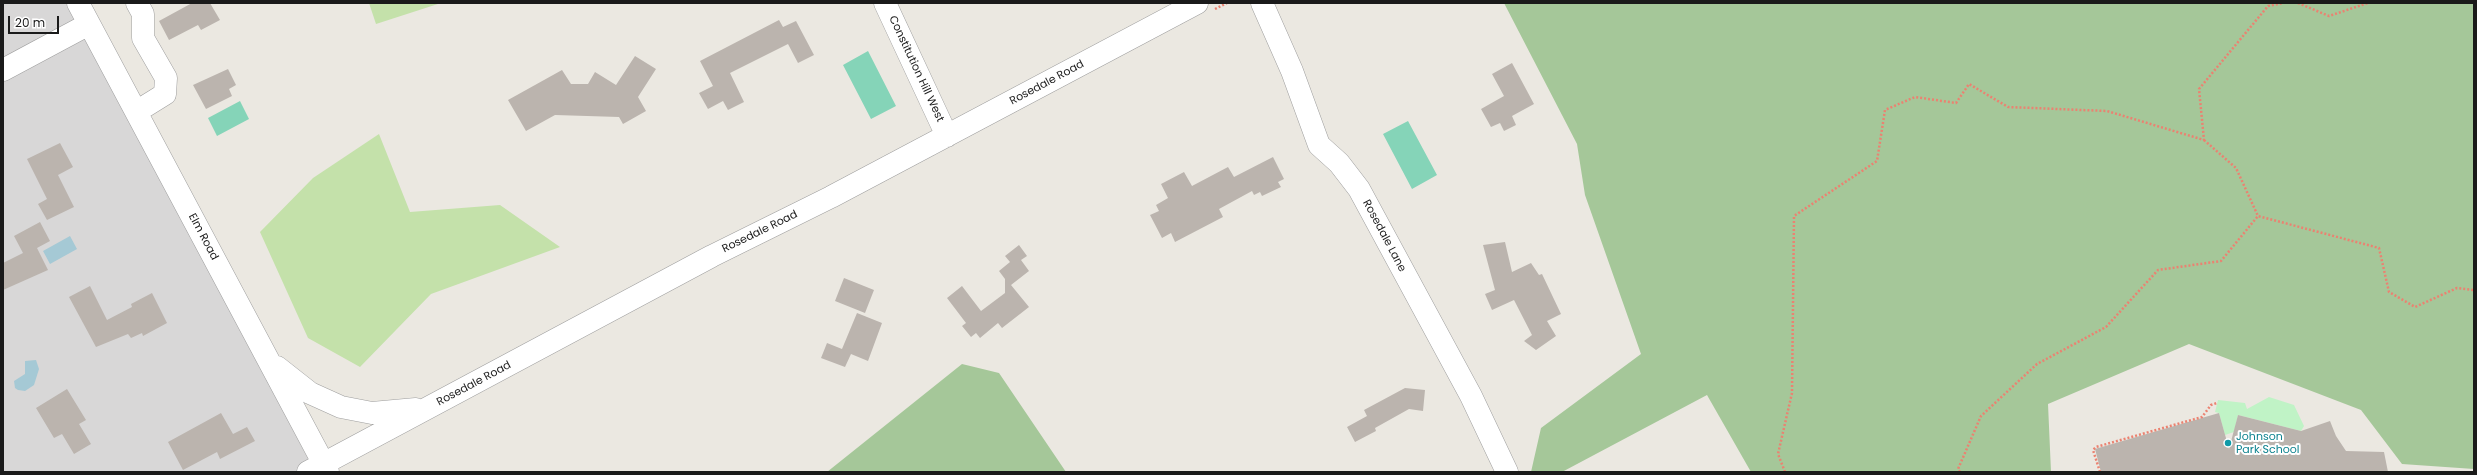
<!DOCTYPE html>
<html>
<head>
<meta charset="utf-8">
<style>
  body { margin:0 }
  #map { position:relative; width:2477px; height:475px; overflow:hidden; background:#ebe8e1; font-family:Poppins,sans-serif }
  canvas { display:block }
  .frame { position:absolute; inset:0; border:4px solid #1a1a1a; pointer-events:none }
  .scale { position:absolute; left:8px; top:16px; width:51px; height:18px; box-sizing:border-box; border:2px solid #1a1a1a; border-top:0; padding-left:5px; font-size:12px; line-height:14px; white-space:nowrap; color:#1a1a1a; -webkit-text-stroke:3px #fff; paint-order:stroke }
</style>
</head>
<body>
<div id="map">
<canvas width="2477" height="475"></canvas>
<div class="frame"></div>
<div class="scale">20 m</div>
</div>
<script>
const context = document.querySelector('canvas').getContext('2d');
context.lineJoin = 'round';
function fill(path, color) {
  context.fillStyle = color;
  context.fill(path, 'evenodd');
}
function poly(rows) {
  const path = new Path2D();
  for (const r of rows) {
    path.moveTo(r[0], r[1]);
    for (let i = 2; i < r.length; i += 2) path.lineTo(r[i], r[i + 1]);
  }
  return path;
}
function stroke(path, color, width, dash) {
  context.strokeStyle = color;
  context.lineWidth = width;
  context.lineCap = dash ? 'butt' : 'round';
  context.setLineDash(dash || []);
  context.stroke(path);
}
function write(font, color, halo, rows, align = 'center') {
  context.font = font + ' Poppins,sans-serif';
  context.lineWidth = 4;
  context.setLineDash([]);
  context.textBaseline = 'middle';
  context.strokeStyle = halo;
  context.fillStyle = color;
  for (const [text, x, y, turn = 0] of rows) {
    context.save();
    context.translate(x, y);
    context.rotate((+turn || 0) * Math.PI / 180);
    context.textAlign = isNaN(turn) ? turn : align;
    if (halo) context.strokeText(text, 0, 0);
    context.fillText(text, 0, 0);
    context.restore();
  }
}
const residential = poly([
  [3,3,70,3,315,472,3,472]
]);
const grass = poly([
  [369,3,441,3,376,24],
  [379,134,410,212,500,205,560,247,431,294,360,367,308,338,260,232,313,178]
]);
const forest = poly([
  [1504,3,2474,3,2474,469,2402,464,2361,410,2189,344,2048,404,2051,472,1751,472,1707,395,1562,472,1531,472,1541,428,1641,354,1585,195,1577,144],
  [962,364,999,373,1066,472,827,472]
]);
const park = poly([
  [2269,397,2294,405,2304,426,2301,431,2238,415,2234,432,2225,435,2219,413,2215,412,2218,400,2245,403,2247,409]
]);
const pitch = poly([
  [868,51,896,106,871,119,843,65],
  [240,101,249,119,217,136,208,118],
  [1408,121,1437,175,1412,189,1383,134]
]);
const water = poly([
  [70,236,77,249,50,264,43,251],
  [36,360,39,369,34,385,25,391,18,390,15,388,14,381,25,374,25,361]
]);
const building = poly([
  [192,3,210,3,220,20,201,30,198,25,169,40,159,21],
  [779,20,783,27,796,21,814,55,798,63,788,44,730,73,744,102,728,110,723,101,708,109,699,93,713,86,700,61],
  [635,56,656,69,638,97,646,111,623,124,619,117,555,115,526,131,508,100,562,70,571,84,588,84,595,72,616,85],
  [1512,63,1534,104,1512,116,1516,125,1504,131,1500,123,1491,127,1481,109,1504,96,1492,74],
  [228,69,236,85,229,89,232,96,206,109,193,85],
  [60,143,73,167,58,175,74,207,47,220,38,204,47,199,27,159],
  [1273,157,1284,179,1278,182,1281,187,1262,196,1260,192,1254,195,1252,191,1219,209,1223,217,1175,242,1171,233,1162,238,1150,215,1159,211,1156,205,1168,198,1161,184,1184,172,1192,186,1228,167,1234,177],
  [40,222,50,241,37,248,48,270,3,290,3,263,23,253,14,236],
  [1505,242,1512,272,1531,263,1539,275,1542,274,1561,314,1547,321,1556,336,1536,350,1524,341,1532,335,1514,300,1492,310,1485,294,1495,290,1483,245],
  [1019,245,1027,256,1021,260,1029,271,1011,285,1029,307,1002,328,998,323,980,338,976,333,971,337,962,326,966,323,947,298,962,286,981,311,1005,293,1005,279,999,271,1010,262,1005,256],
  [844,278,874,290,865,313,835,301],
  [90,286,107,320,132,307,131,304,152,293,167,323,143,336,142,333,131,338,128,334,96,347,69,297],
  [857,313,882,323,868,361,851,354,845,367,821,358,827,343,842,349],
  [1405,388,1425,390,1423,411,1409,409,1375,428,1376,431,1355,442,1347,427,1367,416,1364,410],
  [67,389,86,420,79,424,91,444,74,454,62,434,54,438,36,408],
  [221,413,233,434,247,427,255,441,220,459,217,452,183,470,168,442],
  [2219,413,2229,449,2238,415,2301,431,2330,421,2336,436,2346,451,2384,452,2388,472,2101,472,2095,449]
]);
const path = poly([
  [2298,3,2329,16,2368,3],
  [1215,9,1227,3],
  [2204,140,2236,168,2258,216,2379,248,2389,292,2415,307,2457,288,2474,290],
  [1785,472,1778,454,1792,393,1794,216,1877,161,1885,110,1915,97,1956,103,1969,84,2008,107,2107,111,2204,140,2199,89,2268,6,2283,3],
  [1960,472,1958,469,1981,416,2037,364,2106,327,2158,270,2221,261,2258,216],
  [2100,472,2093,450,2096,447,2202,417,2211,405,2217,403]
]);
const minor = poly([
  [78,3,328,472],
  [885,3,947,136],
  [1262,3,1292,71,1319,145,1339,163,1359,189,1471,396,1507,472],
  [3,70,89,24],
  [136,112,165,94,166,78,143,38,143,14,137,3],
  [277,367,310,393,341,407,372,413,416,409],
  [308,472,712,256,831,197,1197,3]
]);
const markers = [
  [2228,443,4,"#0f9aa8"]
];
const streetNames = [
  ["Constitution Hill West",916,69,65],
  ["Rosedale Road",1047,83,-28],
  ["Rosedale Road",760,232,-26],
  ["Rosedale Lane",1384,236,62],
  ["Elm Road",203,237,62],
  ["Rosedale Road",474,384,-28]
];
const cultureNames = [
  ["Johnson",2236,437],
  ["Park School",2236,450]
];
fill(residential, '#d8d7d7');
fill(grass, '#c4e1aa');
fill(forest, '#a5c799');
fill(park, '#c0f3c6');
fill(pitch, '#85d4b8');
fill(water, '#a5c9d5');
fill(building, '#bbb4ae');
stroke(minor, '#9e9e9e', 23);
stroke(path, '#eb8271', 2.5, [2, 2]);
stroke(minor, '#fff', 22);
for (const [x, y, r, color] of markers) {
  const dot = new Path2D();
  dot.arc(x, y, r, 0, 2 * Math.PI);
  context.fillStyle = color;
  context.fill(dot);
  stroke(dot, '#fff', 1.5);
}
write('11px', '#1a1a1a', '#fff', streetNames);
write('11px', '#0d838f', '#fff', cultureNames, 'left');
</script>
</body>
</html>
